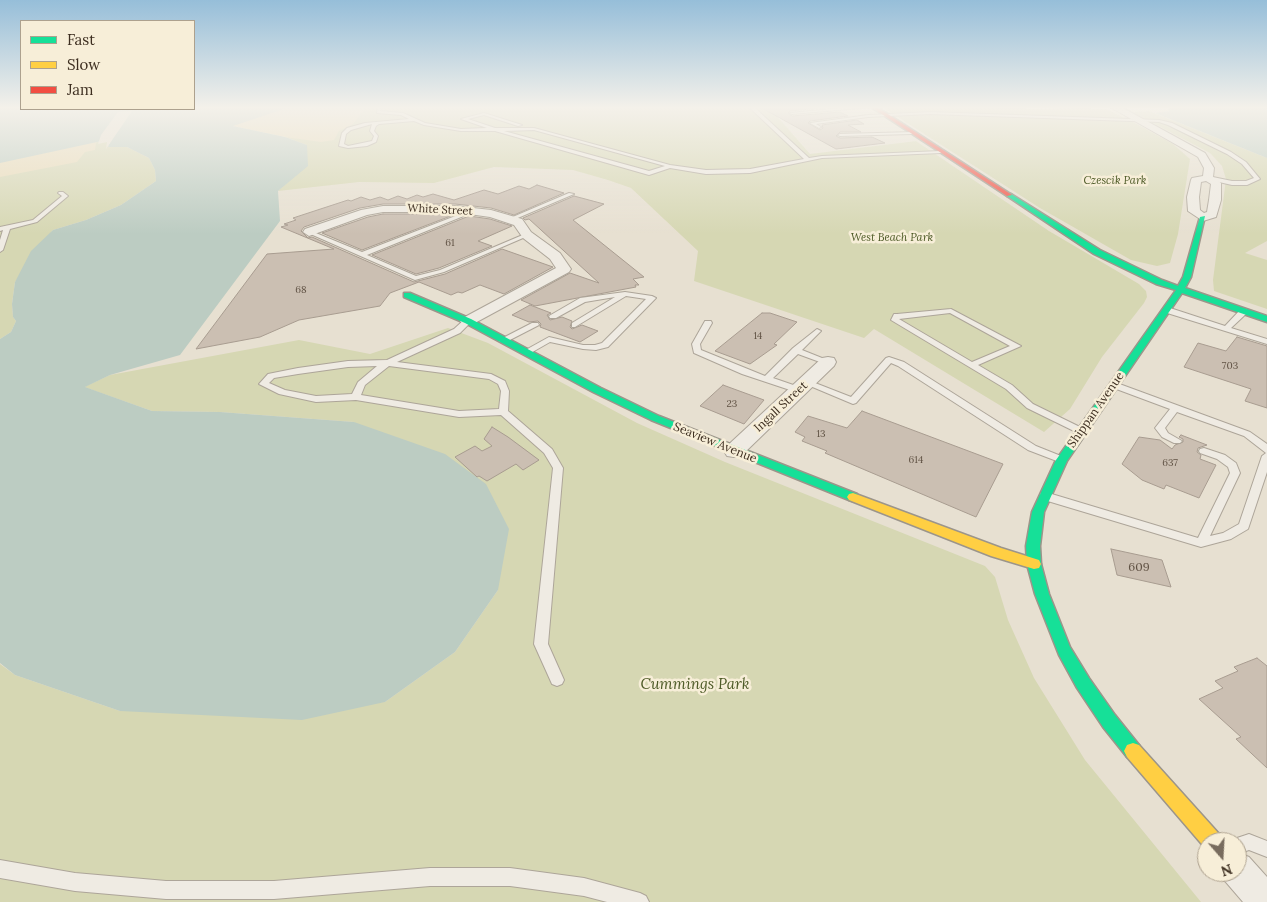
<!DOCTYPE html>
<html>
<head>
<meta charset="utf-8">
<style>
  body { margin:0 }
  #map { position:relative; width:1267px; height:902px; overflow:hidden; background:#e7e0d1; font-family:Lora,serif }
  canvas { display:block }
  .legend { position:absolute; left:20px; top:20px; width:175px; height:90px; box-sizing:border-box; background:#f7eed8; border:1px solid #ada18e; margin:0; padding:6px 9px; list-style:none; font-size:15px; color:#3d2e20 }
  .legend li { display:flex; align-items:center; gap:10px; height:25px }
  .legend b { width:25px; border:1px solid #ada18e }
  .north { position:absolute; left:1197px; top:832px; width:50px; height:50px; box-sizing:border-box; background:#f7eed8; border:1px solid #ada18e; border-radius:50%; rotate:161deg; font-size:14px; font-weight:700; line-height:20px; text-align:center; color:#3d2e20 }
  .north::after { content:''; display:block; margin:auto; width:18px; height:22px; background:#786c5e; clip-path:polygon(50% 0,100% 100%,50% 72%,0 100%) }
</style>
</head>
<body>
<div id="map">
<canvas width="1267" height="902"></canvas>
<ul class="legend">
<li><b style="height:6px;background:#16e098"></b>Fast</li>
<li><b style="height:6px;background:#ffcf43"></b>Slow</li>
<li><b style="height:6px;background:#f24e42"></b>Jam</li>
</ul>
<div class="north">N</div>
</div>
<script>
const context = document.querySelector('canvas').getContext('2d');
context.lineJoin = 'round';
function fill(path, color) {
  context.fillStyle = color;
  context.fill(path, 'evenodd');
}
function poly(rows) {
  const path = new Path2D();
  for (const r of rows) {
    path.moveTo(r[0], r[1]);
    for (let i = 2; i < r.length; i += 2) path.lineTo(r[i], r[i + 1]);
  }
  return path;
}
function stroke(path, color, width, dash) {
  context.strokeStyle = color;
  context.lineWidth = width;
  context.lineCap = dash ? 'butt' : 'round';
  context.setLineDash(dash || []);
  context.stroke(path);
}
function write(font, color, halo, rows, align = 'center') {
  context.font = font + ' Lora,serif';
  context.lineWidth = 5;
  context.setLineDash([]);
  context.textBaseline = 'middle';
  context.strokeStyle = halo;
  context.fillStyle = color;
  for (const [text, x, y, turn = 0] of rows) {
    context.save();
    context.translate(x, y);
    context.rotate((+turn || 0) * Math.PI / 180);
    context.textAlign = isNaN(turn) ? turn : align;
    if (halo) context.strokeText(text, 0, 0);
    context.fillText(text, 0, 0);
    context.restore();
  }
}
const green = poly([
  [290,107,769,107,810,154,916,141,1049,231,1139,284,1146,291,1147,297,1144,303,1102,357,1070,409,1044,432,874,329,864,338,694,281,698,251,631,188,608,180,573,170,494,167,434,183,359,182,278,191,290,180,307,155,307,145,285,137],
  [882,107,1106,109,1135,123,1173,144,1190,159,1178,234,1170,263,1157,266,1131,260,1040,208],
  [1149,111,1267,158,1267,241,1245,253,1267,260,1267,309,1214,291,1213,280,1226,179,1222,166,1210,153,1132,112],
  [111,139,108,147,127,147,149,158,155,170,156,181,121,205,86,220,53,230,15,282,12,304,13,317,16,321,11,332,0,339,0,163],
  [448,328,488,343,637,423,725,462,985,566,995,577,1008,620,1034,678,1085,760,1201,902,0,902,0,664,15,675,120,711,385,702,455,652,498,590,354,422,220,412,152,411,84,387,110,375,299,340,370,354]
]);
const sand = poly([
  [271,107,366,107,353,124,339,131,334,140,321,142,285,137,219,123],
  [97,136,95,150,85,152,77,162,0,177,0,160]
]);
const water = poly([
  [0,107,290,107,233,126,285,137,307,145,308,166,278,191,280,221,180,355,110,375,85,387,152,411,220,412,354,422,445,454,486,484,509,529,498,590,455,652,385,702,302,720,120,711,15,675,0,663,0,339,11,332,16,321,13,317,12,304,15,282,31,251,53,230,86,220,121,205,156,181,155,170,149,158,127,147,108,147,111,139,0,163],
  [1168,107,1267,107,1267,158,1155,113,1169,111]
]);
const pier = poly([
  [126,111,132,111,106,149,107,142,98,144,101,135,118,112]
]);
const building = poly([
  [760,107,828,107,790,111,788,113,792,116,840,112,848,116,810,121,808,123,820,130,823,128,822,125,857,120,864,124,848,125,861,132,840,132,836,136,840,138,872,137,885,143,836,149,760,107],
  [537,185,564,193,514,215,491,208,455,204,383,204,360,208,304,227,301,231,308,238,312,237,414,282,445,274,502,249,553,267,504,294,480,285,462,293,458,292,451,295,419,282,390,293,380,306,299,320,260,337,196,349,267,254,334,249,281,227,288,225,284,224,296,220,293,218,348,200,351,201,361,197,370,200,380,197,388,200,398,196,407,199,417,195,423,197,433,194,454,200,484,190,498,194,519,186,529,189,537,185],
  [574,196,604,204,573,220,644,277,633,279,639,285,635,285,636,287,535,306,521,300,570,273,599,283,529,219,525,220,523,218,574,196],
  [383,214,456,214,362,250,322,233,368,217,383,214],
  [469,216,490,219,512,226,478,241,492,246,439,268,416,274,372,255,469,216],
  [530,305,551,313,547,315,550,320,562,317,572,321,570,327,572,329,582,325,598,331,580,342,540,327,541,324,538,321,529,322,512,315,530,305],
  [762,313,770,313,797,322,774,344,777,345,750,364,715,351,762,313],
  [1237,337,1267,346,1267,408,1245,401,1251,389,1184,367,1198,343,1226,351,1237,337],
  [723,385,764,400,744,424,700,406,723,385],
  [862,411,1003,464,976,517,825,453,827,451,802,441,805,437,795,432,808,416,847,428,862,411],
  [492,427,508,437,539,460,523,470,516,464,487,481,479,476,477,477,455,457,475,446,482,451,492,446,484,439,492,427],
  [1181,435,1207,445,1198,448,1197,452,1201,455,1200,459,1216,465,1199,498,1166,485,1164,489,1142,480,1122,464,1139,437,1160,440,1172,449,1175,445,1183,442,1183,439,1179,437,1181,435],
  [1111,549,1162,560,1171,587,1117,575,1111,549],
  [1257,658,1267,666,1267,768,1236,739,1241,737,1199,699,1223,688,1215,681,1238,671,1234,667,1257,658]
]);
const lane = poly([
  [378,107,382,107,380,111,403,113,425,123,461,129,487,128,461,119,484,113,522,125,518,126,484,115,468,119,495,128,534,128,670,165,706,170,750,169,804,159,749,107,754,107,809,158,822,156,941,151,943,152,941,153,822,158,750,173,706,174,670,168,649,175,495,131,461,131,424,125,414,121,379,124,376,126,374,131,378,136,376,142,367,146,348,148,339,146,342,133,347,128,365,123,409,119,401,115,377,113,378,107],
  [372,124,370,131,374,136,372,141,348,146,344,144,346,134,351,130,372,124],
  [534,130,665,166,649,171,504,131,534,130],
  [850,107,873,107,792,114,790,113,850,107],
  [930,112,1159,120,1172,123,1231,152,1246,162,1260,179,1247,185,1232,185,1206,179,1206,177,1208,176,1232,181,1246,181,1254,178,1242,164,1227,154,1168,125,1159,122,930,114,868,117,816,124,821,127,819,128,810,123,868,115,930,112],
  [914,132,912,134,840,136,838,135,840,134,914,132],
  [59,192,63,192,68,196,37,222,10,229,3,250,0,252,0,240,3,230,0,231,0,227,33,220,62,196,58,193,59,192],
  [569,193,574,194,513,220,508,219,569,193],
  [471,210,476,211,367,255,416,276,440,270,525,234,530,235,444,272,415,280,306,232,311,231,362,252,471,210],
  [625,292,652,296,656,298,608,347,596,350,583,349,550,342,529,354,526,354,522,352,549,337,583,345,595,345,602,343,646,299,626,296,575,327,572,327,572,323,615,297,585,302,556,318,550,318,549,316,580,298,625,292],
  [1164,308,1170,308,1225,326,1241,309,1247,309,1247,313,1231,328,1267,339,1267,344,1164,312,1164,308],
  [951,309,1021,346,978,365,1012,385,1033,404,1084,429,1086,431,1084,433,1078,433,1027,408,1006,389,891,320,894,314,897,314,951,309],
  [950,313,1010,346,972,362,899,319,950,313],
  [465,319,468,319,472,321,460,333,397,362,491,374,505,381,509,391,508,411,552,449,563,468,548,644,564,680,562,684,557,686,552,684,534,644,553,468,544,453,501,415,459,417,356,400,316,402,279,394,259,384,268,374,298,368,348,361,387,360,454,329,465,319],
  [377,366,358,382,352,394,316,396,285,390,269,383,274,378,298,374,348,367,377,366],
  [389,366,489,379,498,384,501,391,499,409,459,411,361,395,365,385,389,366],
  [705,321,711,321,712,323,700,344,701,350,765,376,793,348,817,329,821,331,802,350,832,362,828,365,798,354,773,378,802,388,803,390,802,392,796,392,742,374,694,353,692,344,705,321],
  [532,323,538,323,539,325,506,342,500,342,499,340,532,323],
  [889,357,904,362,1036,446,1066,458,1067,460,1062,463,1028,450,898,366,891,363,856,403,853,404,803,383,807,380,810,381,851,397,886,358,889,357],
  [1114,382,1250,432,1267,444,1267,472,1248,529,1231,539,1201,547,1041,499,1040,496,1041,493,1045,492,1198,538,1230,473,1228,467,1217,459,1200,453,1199,451,1200,449,1204,448,1225,455,1236,463,1240,473,1210,536,1223,533,1239,524,1262,456,1266,453,1244,436,1177,412,1165,428,1168,433,1182,441,1180,443,1174,443,1162,437,1155,428,1170,409,1111,387,1110,385,1111,383,1114,382],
  [1249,834,1267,841,1267,857,1249,850,1237,854,1237,842,1230,842,1231,840,1249,834],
  [0,860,75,873,166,881,274,881,430,868,510,868,584,878,640,893,646,896,649,902,607,902,584,896,510,886,430,886,274,899,166,899,75,891,0,878,0,860]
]);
const street = poly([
  [1110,107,1121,107,1205,153,1214,168,1213,177,1221,183,1221,200,1216,217,1203,221,1188,211,1187,197,1191,180,1192,178,1203,176,1204,168,1198,157,1110,107],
  [1206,181,1211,184,1209,200,1207,212,1204,213,1200,210,1199,197,1201,182,1206,181],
  [383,206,455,206,491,210,522,219,531,232,560,253,571,269,569,272,473,324,463,324,460,321,463,318,556,268,550,259,523,238,514,225,490,217,455,212,383,212,367,215,309,236,303,232,305,229,361,210,383,206],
  [828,357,834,358,836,362,834,366,741,456,734,457,727,456,724,451,727,446,822,358,828,357],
  [1237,852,1249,857,1267,877,1267,902,1243,902,1225,881,1221,872,1237,872,1237,852]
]);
const fast = poly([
  [1007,194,1011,194,1100,250,1162,280,1178,286,1183,277,1200,217,1205,216,1191,277,1185,288,1267,316,1267,322,1182,293,1067,461,1044,512,1040,546,1041,564,1049,594,1070,647,1089,678,1115,715,1139,745,1142,751,1139,757,1133,759,1127,757,1103,727,1077,688,1059,655,1035,594,1027,564,1026,546,1032,512,1056,460,1176,290,1156,284,1094,254,1007,196,1007,194],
  [404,293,410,293,471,319,601,388,659,416,857,494,859,497,857,500,853,501,849,500,651,420,593,392,465,323,404,297,404,293]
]);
const slow = poly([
  [853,493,1001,548,1039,560,1041,564,1039,568,1034,569,991,556,849,500,847,497,849,494,853,493],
  [1133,743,1139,745,1220,835,1222,842,1207,842,1206,849,1127,757,1124,751,1127,745,1133,743]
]);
const jam = poly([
  [871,107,877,107,1012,195,1007,196,871,107]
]);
const numberNames = [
  ["61",450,243],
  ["68",301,290],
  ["14",758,336],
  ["703",1230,366],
  ["23",732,404],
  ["13",821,434],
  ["614",916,460],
  ["637",1170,463]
];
const farParknames = [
  ["Czescik Park",1115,181],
  ["West Beach Park",892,238]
];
const farStreetnames = [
  ["White Street",440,210,3]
];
const streetNames = [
  ["Ingall Street",781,407,-43],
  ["Shippan Avenue",1096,410,-55],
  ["Seaview Avenue",715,443,22]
];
const nearNumbernames = [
  ["609",1139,568]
];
const nearParknames = [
  ["Cummings Park",695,685]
];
fill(green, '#d6d7b3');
fill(sand, '#eadcb9');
fill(water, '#bcccc2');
fill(pier, '#e7e0d1');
fill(building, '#cbbfb2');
stroke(building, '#a89c90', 1);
stroke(lane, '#ada599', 2);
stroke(street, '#ada599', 2);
stroke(fast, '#9c958a', 3);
stroke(slow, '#9c958a', 3);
stroke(jam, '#9c958a', 3);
fill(lane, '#efebe3');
fill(street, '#efebe3');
fill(fast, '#16e098');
fill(slow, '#ffcf43');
fill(jam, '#f24e42');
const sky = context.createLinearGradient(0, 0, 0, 234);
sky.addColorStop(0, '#96bed9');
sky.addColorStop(0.46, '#f4f1ea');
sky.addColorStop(1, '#f4f1ea00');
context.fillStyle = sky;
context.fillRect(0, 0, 1267, 234);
write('10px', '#605244', null, numberNames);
write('italic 11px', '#4d5a26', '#f7eed8', farParknames);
write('11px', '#3d2e20', '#f7eed8', farStreetnames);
write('12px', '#3d2e20', '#f7eed8', streetNames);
write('12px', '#605244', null, nearNumbernames);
write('italic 15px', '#4d5a26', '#f7eed8', nearParknames);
</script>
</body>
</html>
